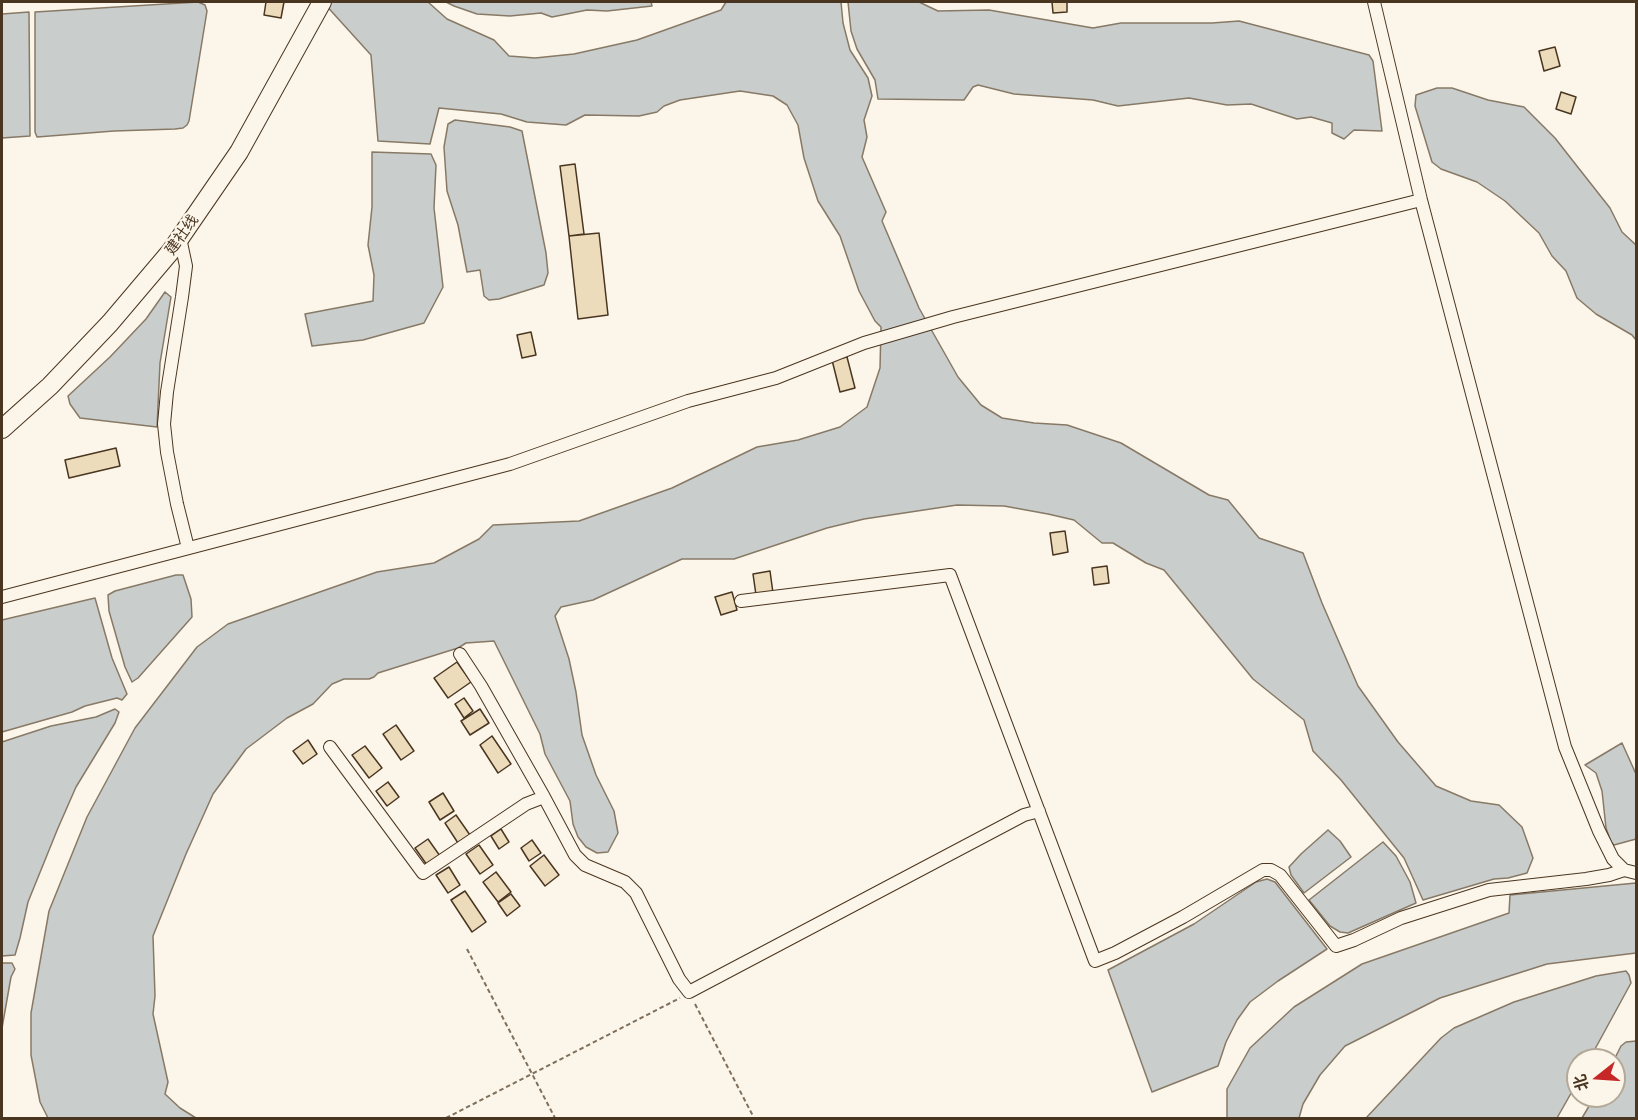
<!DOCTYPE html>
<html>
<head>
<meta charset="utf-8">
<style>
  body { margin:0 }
  #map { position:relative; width:1638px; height:1120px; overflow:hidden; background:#fbf6e9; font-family:Quicksand,"Noto Sans SC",sans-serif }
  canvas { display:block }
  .frame { position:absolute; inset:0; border:3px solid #4a3520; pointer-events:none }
  .north { position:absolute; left:1566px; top:1048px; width:60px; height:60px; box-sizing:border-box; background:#fbf6e9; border:2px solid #b4a999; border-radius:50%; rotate:253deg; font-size:16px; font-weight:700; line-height:24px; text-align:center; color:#4a3520 }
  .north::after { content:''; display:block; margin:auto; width:21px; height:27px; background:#c62828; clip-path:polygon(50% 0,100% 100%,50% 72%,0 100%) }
</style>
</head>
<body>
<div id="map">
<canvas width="1638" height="1120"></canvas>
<div class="frame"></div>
<div class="north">北</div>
</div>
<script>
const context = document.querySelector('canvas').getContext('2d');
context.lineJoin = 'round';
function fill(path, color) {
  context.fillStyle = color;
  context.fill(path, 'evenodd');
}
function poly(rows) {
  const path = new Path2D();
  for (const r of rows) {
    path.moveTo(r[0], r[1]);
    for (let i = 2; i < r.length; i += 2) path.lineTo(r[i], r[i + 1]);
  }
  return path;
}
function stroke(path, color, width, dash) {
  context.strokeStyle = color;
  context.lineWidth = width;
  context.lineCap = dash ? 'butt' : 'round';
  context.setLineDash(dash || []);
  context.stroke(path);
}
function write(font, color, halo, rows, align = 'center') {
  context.font = font + ' Quicksand,"Noto Sans SC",sans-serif';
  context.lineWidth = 4.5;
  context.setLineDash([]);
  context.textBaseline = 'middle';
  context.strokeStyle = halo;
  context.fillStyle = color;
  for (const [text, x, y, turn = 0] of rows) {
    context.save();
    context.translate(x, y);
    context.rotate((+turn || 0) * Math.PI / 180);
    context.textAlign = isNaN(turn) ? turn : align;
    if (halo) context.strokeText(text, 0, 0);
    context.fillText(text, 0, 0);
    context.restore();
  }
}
const water = poly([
  [198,2,205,5,207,11,189,121,187,125,183,128,175,129,114,131,37,137,35,132,35,12,198,2],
  [323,2,428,2,447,19,494,40,509,56,535,58,574,54,637,40,721,10,726,2,841,2,843,23,850,50,868,78,872,96,864,120,867,137,862,157,886,212,882,221,919,308,958,377,981,405,1002,418,1034,423,1067,425,1121,443,1209,495,1228,500,1259,538,1303,553,1322,603,1358,686,1398,742,1436,786,1471,801,1499,805,1522,827,1533,858,1527,873,1508,878,1494,879,1423,900,1404,858,1341,780,1313,751,1304,720,1253,679,1164,570,1146,563,1113,543,1102,543,1074,520,1048,514,1004,506,957,505,864,519,827,528,734,559,682,559,593,600,561,607,555,616,569,659,576,692,582,735,596,775,614,811,618,833,608,852,597,853,586,847,578,837,573,824,570,801,545,754,540,734,494,641,466,643,458,648,378,673,374,677,369,679,344,679,332,684,313,704,287,718,246,749,213,794,186,854,153,936,155,996,153,1014,168,1082,165,1094,180,1108,196,1118,48,1118,40,1102,31,1055,31,1013,49,911,87,817,135,728,197,647,228,624,377,572,434,563,479,539,493,525,579,521,672,488,757,447,798,440,840,427,867,407,880,368,881,327,875,321,859,291,840,236,818,201,804,158,798,125,787,105,773,96,740,91,680,100,664,106,657,112,639,116,585,115,566,125,527,122,501,114,439,108,430,144,378,141,371,55,323,2],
  [446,2,651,2,652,6,607,11,587,10,552,17,541,13,510,16,477,14,454,6,446,2],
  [848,2,919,2,938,11,989,10,1093,28,1121,23,1212,23,1239,21,1369,55,1373,61,1382,131,1354,130,1344,139,1332,133,1332,123,1311,117,1297,119,1251,104,1227,105,1189,98,1118,106,1093,100,1014,94,978,85,973,87,964,100,878,99,875,80,857,49,851,31,848,2],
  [29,12,30,136,2,138,2,14,29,12],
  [1437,88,1452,88,1488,100,1524,107,1555,138,1573,161,1610,208,1622,232,1636,245,1636,340,1632,335,1596,314,1577,298,1566,271,1552,256,1539,233,1505,201,1477,182,1441,169,1432,162,1415,106,1416,95,1437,88],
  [455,120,510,127,522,131,546,253,548,273,544,285,499,299,489,300,484,296,480,270,467,272,458,225,447,191,444,147,448,124,455,120],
  [372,152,431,154,436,165,434,208,443,287,424,323,363,340,312,346,305,314,373,301,374,275,368,245,372,207,372,152],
  [165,292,171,297,160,363,157,427,80,418,70,404,68,396,110,357,146,319,165,292],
  [176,575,183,575,191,599,192,617,138,678,132,682,125,667,109,611,108,595,115,591,176,575],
  [95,598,112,658,127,694,122,700,117,698,85,706,72,712,2,732,2,620,95,598],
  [115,709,119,712,115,723,76,787,58,828,28,902,20,938,15,955,2,956,2,742,51,726,96,717,115,709],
  [1622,743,1636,774,1636,839,1614,845,1611,842,1606,828,1602,791,1596,773,1585,765,1622,743],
  [1328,830,1340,841,1351,857,1304,893,1291,875,1289,867,1301,854,1328,830],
  [1383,842,1396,856,1410,882,1416,903,1348,933,1340,932,1330,926,1309,900,1383,842],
  [1267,879,1275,882,1327,949,1278,981,1250,1002,1237,1020,1226,1042,1218,1066,1152,1092,1108,970,1194,924,1256,882,1267,879],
  [1636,883,1636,953,1547,964,1440,998,1345,1046,1320,1075,1303,1104,1299,1118,1227,1118,1227,1089,1250,1048,1294,1007,1362,964,1509,913,1510,895,1636,883],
  [2,963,12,963,15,969,11,977,2,1028,2,963],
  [1626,971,1629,975,1631,983,1589,1060,1578,1060,1578,1081,1557,1118,1366,1118,1441,1038,1454,1028,1514,1002,1596,976,1626,971],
  [1636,1041,1636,1118,1582,1118,1595,1096,1614,1096,1614,1060,1621,1046,1626,1042,1636,1041]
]);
const building = poly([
  [266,2,284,2,281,18,264,15,266,2],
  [1052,2,1067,2,1067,12,1053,13,1052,2],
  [1555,47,1560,66,1544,71,1539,51,1555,47],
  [1561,92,1576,97,1571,114,1556,109,1561,92],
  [575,164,584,234,569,236,560,166,575,164],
  [599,233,608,315,578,319,569,236,599,233],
  [531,332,536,355,522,358,517,335,531,332],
  [847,357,855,388,840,392,832,360,847,357],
  [116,448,120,466,69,478,65,460,116,448],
  [1065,531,1068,552,1053,555,1050,533,1065,531],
  [1107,566,1109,583,1094,585,1092,568,1107,566],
  [770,571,773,593,756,595,753,574,770,571],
  [732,592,737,610,721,615,715,597,732,592],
  [457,662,471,682,448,698,434,678,457,662],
  [464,698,473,711,464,718,455,704,464,698],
  [480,709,489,723,470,735,461,721,480,709],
  [396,725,414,751,401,760,383,734,396,725],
  [492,736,511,764,498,773,480,745,492,736],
  [308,740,317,754,303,764,293,751,308,740],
  [365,746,382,768,369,778,352,755,365,746],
  [388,782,399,797,387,806,376,791,388,782],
  [443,793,454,811,440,820,429,802,443,793],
  [456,815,470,835,458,843,445,823,456,815],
  [501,829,509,842,499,849,491,836,501,829],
  [428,839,440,856,427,865,415,848,428,839],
  [532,840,541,853,529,861,521,848,532,840],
  [479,845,493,865,480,874,466,854,479,845],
  [544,855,559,875,545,886,530,866,544,855],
  [449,867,460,885,448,893,436,875,449,867],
  [496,872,511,892,498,902,483,882,496,872],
  [465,891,486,922,472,932,451,900,465,891],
  [511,894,520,906,507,916,498,903,511,894]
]);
const path = poly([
  [467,949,555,1118],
  [695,1004,754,1118],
  [446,1118,680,998]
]);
const minor = poly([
  [1374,2,1421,200,1565,747,1599,831,1613,859,1624,870],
  [180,238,186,266,182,297,167,392,164,424,167,452,177,504,188,548],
  [2,597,510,464,688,401,776,378,864,343,953,317,1421,200],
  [741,601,950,575,1095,961,1115,953,1183,917,1263,870,1271,870,1280,875,1336,946,1354,940,1401,918,1489,890,1586,879,1609,875,1624,870,1636,873],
  [460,654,481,686,544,797],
  [330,747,423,873,526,804,544,797,575,855,585,865,625,882,636,893,679,979,689,992,1024,815,1039,811]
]);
const secondary = poly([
  [2,429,50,386,110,323,171,251,239,152,322,2]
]);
const streetNames = [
  ["建社线",182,235,-55]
];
fill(water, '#c9cecd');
stroke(water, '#887966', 1.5);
fill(building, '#ecdcbc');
stroke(building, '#4a3520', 1.5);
stroke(minor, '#4a3520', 14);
stroke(secondary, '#4a3520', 20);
stroke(path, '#7f6f5c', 2, [4.5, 3]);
stroke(minor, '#fbf6e9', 12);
stroke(secondary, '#fbf6e9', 18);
write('15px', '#4a3520', '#fbf6e9', streetNames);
</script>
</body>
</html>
